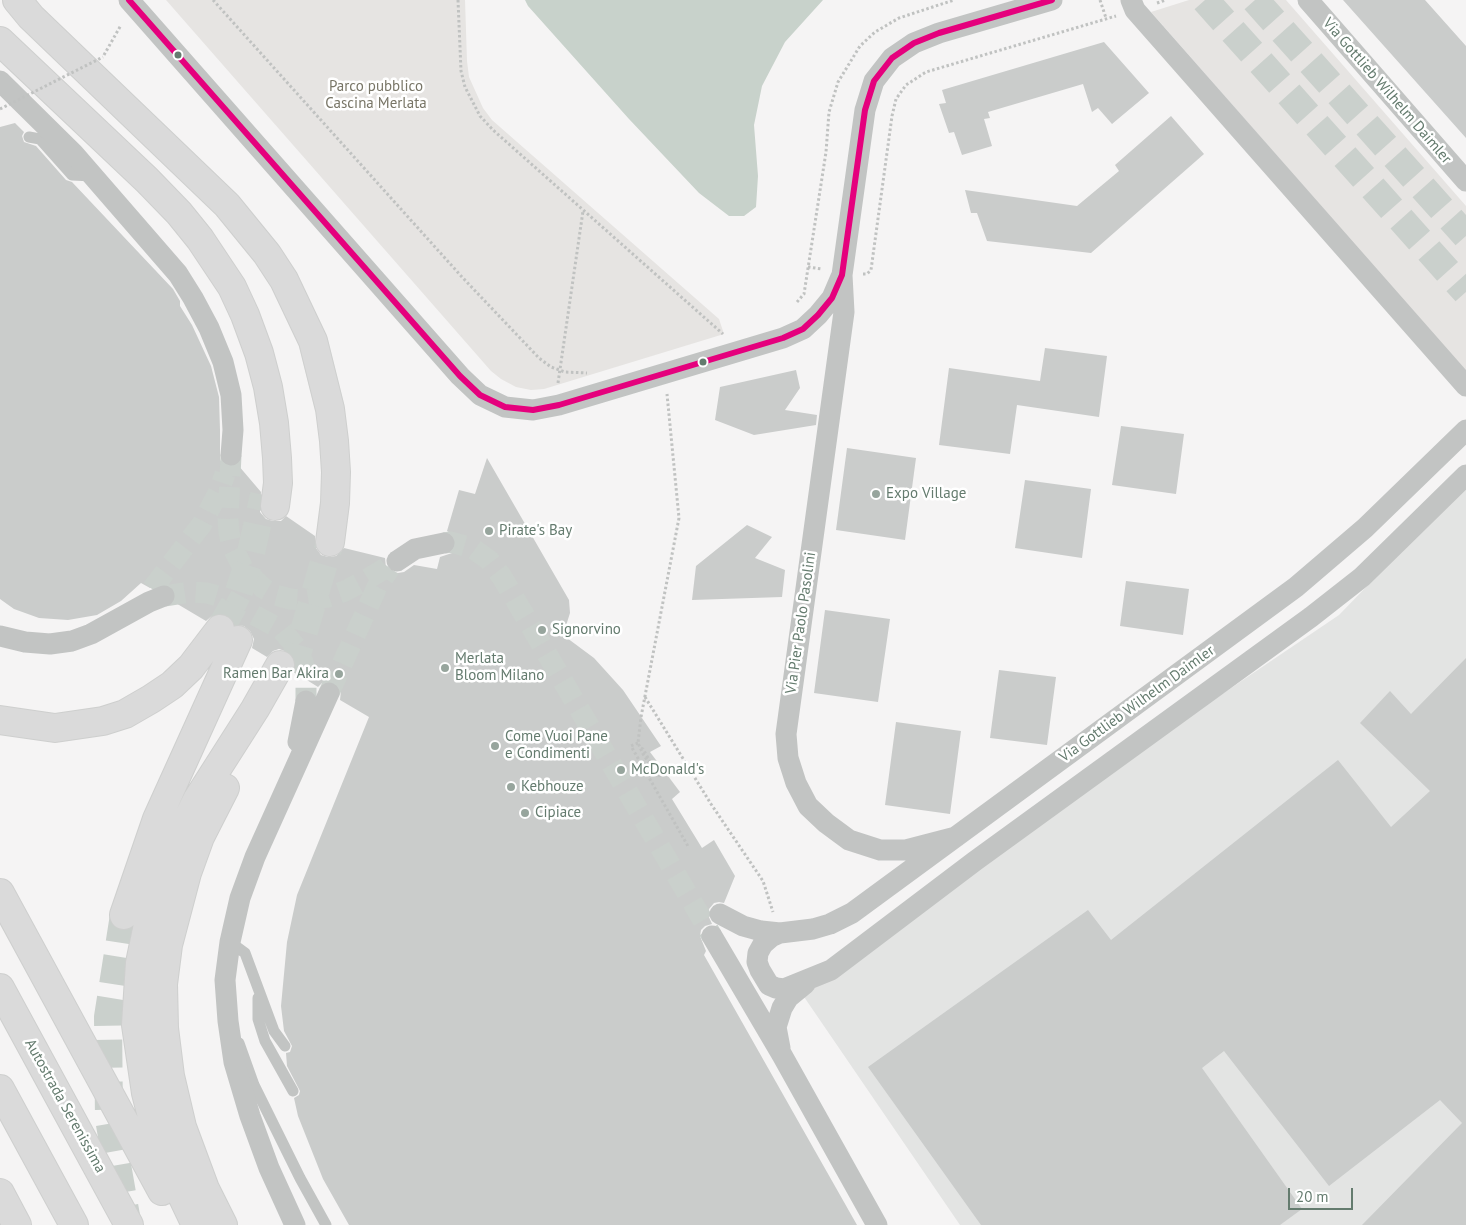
<!DOCTYPE html>
<html>
<head>
<meta charset="utf-8">
<style>
  body { margin:0 }
  #map { position:relative; width:1466px; height:1225px; overflow:hidden; background:#f5f4f4; font-family:"PT Sans",sans-serif }
  canvas { display:block }
  .scale { position:absolute; left:1288px; top:1188px; width:65px; height:22px; box-sizing:border-box; border:2px solid #647b6e; border-top:0; padding-left:6px; font-size:15px; line-height:18px; white-space:nowrap; color:#647b6e; -webkit-text-stroke:4px #fff; paint-order:stroke }
</style>
</head>
<body>
<div id="map">
<canvas width="1466" height="1225"></canvas>
<div class="scale">20 m</div>
</div>
<script>
const context = document.querySelector('canvas').getContext('2d');
context.lineJoin = 'round';
function fill(path, color) {
  context.fillStyle = color;
  context.fill(path, 'evenodd');
}
function poly(rows) {
  const path = new Path2D();
  for (const r of rows) {
    path.moveTo(r[0], r[1]);
    for (let i = 2; i < r.length; i += 2) path.lineTo(r[i], r[i + 1]);
  }
  return path;
}
function stroke(path, color, width, dash) {
  context.strokeStyle = color;
  context.lineWidth = width;
  context.lineCap = dash ? 'butt' : 'round';
  context.setLineDash(dash || []);
  context.stroke(path);
}
function write(font, color, halo, rows, align = 'center') {
  context.font = font + ' "PT Sans",sans-serif';
  context.lineWidth = 5;
  context.setLineDash([]);
  context.textBaseline = 'middle';
  context.strokeStyle = halo;
  context.fillStyle = color;
  for (const [text, x, y, turn = 0] of rows) {
    context.save();
    context.translate(x, y);
    context.rotate((+turn || 0) * Math.PI / 180);
    context.textAlign = isNaN(turn) ? turn : align;
    if (halo) context.strokeText(text, 0, 0);
    context.fillText(text, 0, 0);
    context.restore();
  }
}
const built = poly([
  [1466,484,1466,1225,960,1225,800,991,1169,730,1339,615]
]);
const green = poly([
  [166,0,465,0,467,61,469,77,483,108,492,120,719,319,724,334,544,389,531,390,516,387,501,379,491,371],
  [1189,0,1286,0,1466,206,1466,372,1151,12]
]);
const water = poly([
  [525,0,823,0,785,42,762,86,754,125,758,176,756,207,744,216,729,216,699,193,629,119,528,6]
]);
const building = poly([
  [1343,0,1425,0,1466,46,1466,138],
  [1104,42,1149,93,1112,124,1098,108,1092,112,1083,84,988,112,990,118,984,119,992,146,962,155,954,132,949,133,939,104,946,103,942,90],
  [1171,116,1204,154,1091,253,987,241,977,213,971,213,965,190,1077,206,1119,171,1115,165],
  [15,123,24,132,22,136,24,142,36,146,66,180,72,182,173,289,180,301,180,306,192,325,211,366,219,397,220,430,220,460,224,465,230,467,238,465,261,492,260,512,266,519,273,521,281,521,286,516,315,536,316,548,321,555,328,557,336,556,344,548,385,558,386,568,392,572,398,573,404,572,414,565,437,569,440,557,452,553,456,546,456,541,454,535,447,531,459,490,475,494,487,458,569,600,570,613,563,635,594,658,623,690,661,746,650,752,680,792,672,799,702,848,714,840,735,876,724,903,719,902,714,903,709,909,708,915,712,924,705,926,701,930,700,936,706,951,704,955,857,1225,349,1225,323,1179,298,1116,294,1098,299,1095,300,1091,287,1066,286,1053,290,1052,292,1046,284,1031,281,1006,287,942,297,895,369,717,340,700,341,691,339,685,335,682,327,681,322,683,318,687,294,672,296,664,293,657,288,652,279,649,273,651,267,657,252,648,254,639,250,631,244,626,235,625,229,616,222,614,214,614,206,621,174,602,176,597,175,591,171,586,166,584,150,588,141,583,121,601,97,615,68,620,39,618,14,609,0,599,0,127],
  [1045,348,1107,356,1099,417,1017,405,1010,454,939,445,949,368,1040,381],
  [796,370,800,388,785,410,817,415,816,425,754,435,715,420,720,387],
  [1121,426,1184,434,1176,494,1112,485],
  [847,448,916,458,905,540,836,530],
  [1025,480,1091,489,1082,558,1015,548],
  [747,525,772,537,755,558,785,570,782,597,692,600,696,566],
  [1126,581,1189,589,1183,635,1120,626],
  [825,610,890,619,878,702,814,693],
  [1466,658,1466,1225,1362,1225,1462,1123,1440,1100,1329,1186,1224,1051,1202,1068,1302,1209,1280,1225,981,1225,868,1067,1088,910,1111,940,1338,760,1391,827,1430,791,1360,723,1390,691,1411,714],
  [999,670,1056,677,1047,745,990,738],
  [896,722,961,731,950,814,885,805]
]);
const streetTunnel = poly([
  [231,455,228,519,229,533,232,546,243,568,263,588,275,595,290,599,307,600,328,597,345,591,364,581,397,561],
  [444,543,451,542,472,548,489,560,502,577,712,936],
  [152,589,202,524,219,491,225,474],
  [164,596,190,592,207,593,221,597,282,630,296,647,303,662,306,673,306,701],
  [329,693,377,587,390,568]
]);
const highwayTunnel = poly([
  [1205,0,1466,292],
  [1255,0,1466,236],
  [220,629,236,601,250,557,264,495],
  [292,672,330,542],
  [124,915,108,1017,109,1119,126,1216]
]);
const path = poly([
  [213,0,462,277,539,358,551,367,565,372,587,373],
  [458,0,461,71,465,87,480,116,493,130,723,334],
  [1100,0,1106,18],
  [1157,3,1166,0],
  [104,55,121,25],
  [808,267,822,269],
  [863,274,867,274,871,270,892,116,896,99,906,85,926,72,1116,16],
  [797,302,804,294,826,152,829,112,838,82,860,46,875,32,899,18,954,0],
  [558,383,583,211],
  [645,697,711,804,763,881,773,912],
  [638,743,631,746,689,848],
  [641,748,643,749,658,776],
  [658,776,643,754,638,743,641,717,679,518,667,394],
  [658,776,685,764]
]);
const lane = poly([
  [29,137,40,139,72,175,93,176],
  [230,942,245,953,274,1031,285,1046],
  [258,998,258,1019,265,1041,293,1091],
  [239,1043,254,1085,300,1178,326,1225]
]);
const street = poly([
  [129,0,460,376,480,395,505,407,533,410,559,405,783,338,803,329,818,315,832,298,841,277],
  [1131,0,1135,10,1466,386],
  [1308,0,1466,181],
  [0,81,73,153,178,274,193,298,209,328,223,362,231,395,233,430,231,455],
  [397,561,415,549,444,543],
  [0,636,25,642,50,644,72,641,91,634,149,602,164,596],
  [298,742,306,701],
  [956,837,906,850,880,850,849,840,826,823,808,806,796,783,788,758,786,734,844,312,842,275,865,110,874,81,892,58,914,43,939,33,1052,0],
  [720,914,743,926,761,931,780,933,813,929,830,924,852,913,1296,587,1365,528,1466,430],
  [780,933,771,937,763,944,758,953,757,962,760,970,769,985,776,988,784,989,831,970,975,861,1311,617,1362,577,1466,475],
  [712,936,782,1055,877,1225],
  [780,1048,776,1027,782,1008,788,998,805,984],
  [295,1225,269,1168,250,1116,234,1062,228,1021,225,980,230,942,240,898,255,857,329,693]
]);
const highway = poly([
  [17,0,31,17,227,205,267,254,284,280,313,341,330,409,334,441,336,472,335,503,330,542],
  [0,41,147,180,179,213,200,239,232,287,245,315,259,353,268,387,274,423,277,458,278,483,275,506],
  [0,720,55,728,103,721,125,714,151,699,172,685,191,667,220,629],
  [0,893,162,1191],
  [124,915,157,819,238,640],
  [0,988,129,1225],
  [0,1089,74,1225],
  [0,1193,17,1225],
  [196,1225,169,1168,155,1128,146,1093,136,1025,140,963,153,900,177,840,197,800,255,709,280,665],
  [223,1225,205,1189,182,1127,170,1076,164,1028,163,984,168,945,187,873,200,837,225,788]
]);
const pathBridge = poly([
  [0,109,103,57]
]);
const bus1 = poly([
  [129,0,460,376,480,395,505,407,533,410,559,405,783,338,803,329,818,315,832,298,842,275,865,110,874,81,892,58,914,43,939,33,1052,0]
]);
const markers = [
  [178,55,4.5,"#647b6e"],
  [703,362,4.5,"#647b6e"],
  [876,494,5,"#97a59d"],
  [489,531,5,"#97a59d"],
  [542,630,5,"#97a59d"],
  [445,668,5,"#97a59d"],
  [339,674,5,"#97a59d"],
  [495,746,5,"#97a59d"],
  [621,770,5,"#97a59d"],
  [511,787,5,"#97a59d"],
  [525,813,5,"#97a59d"]
];
const parkNames = [
  ["Parco pubblico",376,87],
  ["Cascina Merlata",376,104]
];
const streetNames = [
  ["Via Gottlieb Wilhelm Daimler",1387,91,49],
  ["Via Pier Paolo Pasolini",801,623,-82],
  ["Via Gottlieb Wilhelm Daimler",1137,704,-36],
  ["Autostrada Serenissima",65,1106,61]
];
const poiNames = [
  ["Expo Village",886,494],
  ["Pirate's Bay",499,531],
  ["Signorvino",552,630],
  ["Merlata",455,659],
  ["Bloom Milano",455,676],
  ["Ramen Bar Akira",329,674,"right"],
  ["Come Vuoi Pane",505,737],
  ["e Condimenti",505,754],
  ["McDonald's",631,770],
  ["Kebhouze",521,787],
  ["Cipiace",535,813]
];
fill(built, '#e3e4e3');
fill(green, '#e6e4e2');
fill(water, '#c8d2cb');
fill(building, '#cacccb');
stroke(streetTunnel, '#cad0cc', 21, [21, 11]);
stroke(highwayTunnel, '#cad0cc', 28, [28, 14]);
stroke(highway, '#cecfce', 30);
stroke(path, '#c0c2c1', 3, [2.5, 2.5]);
stroke(lane, '#c2c4c3', 11);
stroke(street, '#c2c4c3', 21);
stroke(highway, '#dadada', 28);
stroke(pathBridge, '#c0c2c1', 3, [2.5, 2.5]);
stroke(bus1, '#e5007d', 6);
for (const [x, y, r, color] of markers) {
  const dot = new Path2D();
  dot.arc(x, y, r, 0, 2 * Math.PI);
  context.fillStyle = color;
  context.fill(dot);
  stroke(dot, '#fff', 2);
}
write('15px', '#787566', '#fff', parkNames);
write('15px', '#647b6e', '#fff', streetNames);
write('15px', '#647b6e', '#fff', poiNames, 'left');
</script>
</body>
</html>
